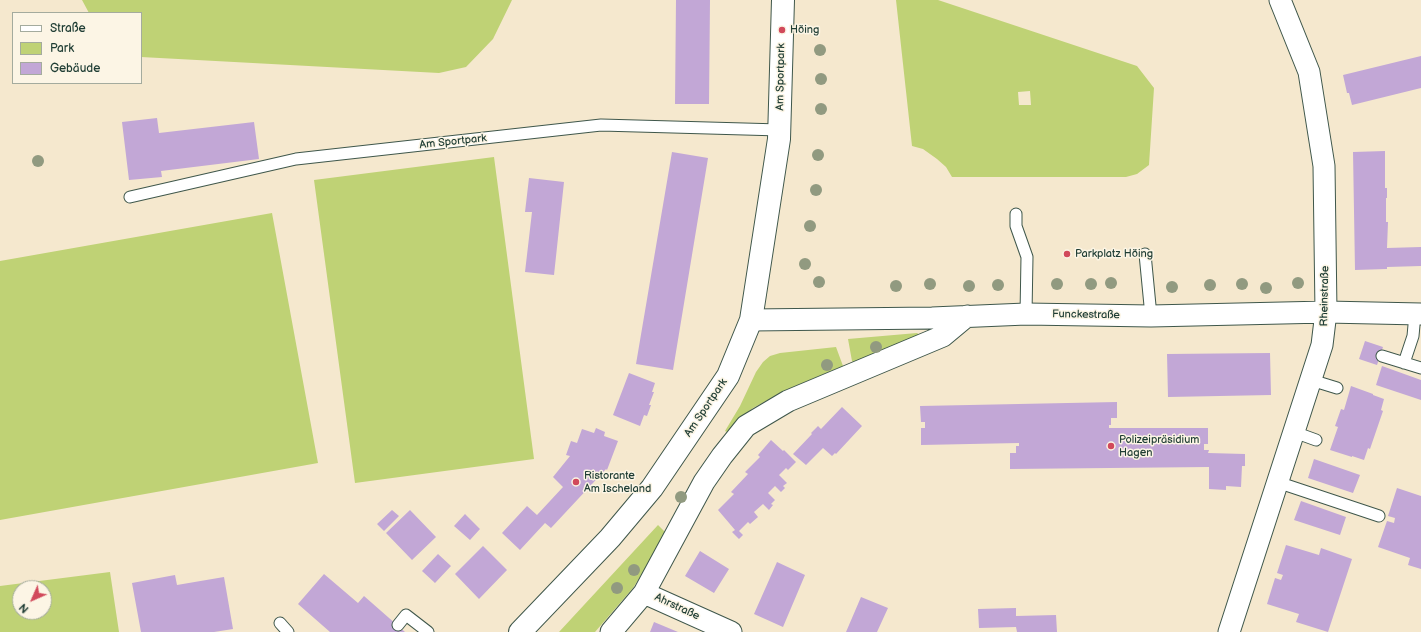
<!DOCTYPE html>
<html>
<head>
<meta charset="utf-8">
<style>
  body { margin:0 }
  #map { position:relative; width:1421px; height:632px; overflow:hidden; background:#f5e8ce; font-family:"Balsamiq Sans",sans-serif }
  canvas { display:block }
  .legend { position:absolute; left:12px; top:12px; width:130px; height:72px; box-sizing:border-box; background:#fcf5e5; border:1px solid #a4ab9e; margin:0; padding:5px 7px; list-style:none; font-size:12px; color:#1f3d34 }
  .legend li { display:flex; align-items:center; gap:8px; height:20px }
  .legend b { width:20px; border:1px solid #a4ab9e }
  .north { position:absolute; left:12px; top:580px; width:40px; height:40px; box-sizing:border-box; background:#fcf5e5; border:1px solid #a4ab9e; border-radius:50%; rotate:225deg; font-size:11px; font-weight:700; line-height:16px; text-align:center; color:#1f3d34 }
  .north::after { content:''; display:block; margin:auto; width:14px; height:18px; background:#d1495b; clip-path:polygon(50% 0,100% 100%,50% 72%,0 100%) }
</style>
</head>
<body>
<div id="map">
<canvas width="1421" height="632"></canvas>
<ul class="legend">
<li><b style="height:5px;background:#fff"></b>Straße</li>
<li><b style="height:11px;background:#bfd275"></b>Park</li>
<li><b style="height:11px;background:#c2a7d6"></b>Gebäude</li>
</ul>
<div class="north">N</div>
</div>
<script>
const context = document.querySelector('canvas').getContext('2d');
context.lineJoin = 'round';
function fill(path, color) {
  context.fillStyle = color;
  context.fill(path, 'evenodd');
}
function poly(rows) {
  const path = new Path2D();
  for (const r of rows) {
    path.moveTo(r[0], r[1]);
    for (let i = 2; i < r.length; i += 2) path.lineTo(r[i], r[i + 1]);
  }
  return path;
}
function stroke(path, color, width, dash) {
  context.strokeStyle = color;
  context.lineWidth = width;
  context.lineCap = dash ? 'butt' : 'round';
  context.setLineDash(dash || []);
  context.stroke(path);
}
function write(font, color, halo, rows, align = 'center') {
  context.font = font + ' "Balsamiq Sans",sans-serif';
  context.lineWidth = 3;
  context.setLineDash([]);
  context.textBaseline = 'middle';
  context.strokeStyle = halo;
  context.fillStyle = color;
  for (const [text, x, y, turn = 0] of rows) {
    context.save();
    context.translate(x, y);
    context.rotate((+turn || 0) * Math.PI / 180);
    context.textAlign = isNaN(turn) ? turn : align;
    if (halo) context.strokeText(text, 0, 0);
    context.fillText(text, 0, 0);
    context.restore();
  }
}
const green = poly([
  [82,0,512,0,493,39,466,67,439,73,141,57,141,13,89,13],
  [896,0,938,0,1137,66,1154,88,1149,165,1137,174,1126,177,952,177,946,167,937,159,923,149,912,146],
  [1030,91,1031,105,1019,105,1018,92],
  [494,157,534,459,355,483,314,180],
  [272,213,318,463,0,520,0,261],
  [917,333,922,337,855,364,852,361,848,339],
  [836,347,843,366,786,390,753,408,737,421,727,432,725,431,740,406,756,372,763,362,770,356,780,353],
  [658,525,666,533,663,540,633,588,595,632,559,632],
  [110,572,119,632,0,632,0,586],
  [20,588,44,588,44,612,20,612]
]);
const building = poly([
  [676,0,710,0,709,104,675,104],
  [1421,56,1421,88,1352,105,1349,93,1347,93,1343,75],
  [157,118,159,133,254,122,259,159,161,171,162,177,129,180,122,122],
  [1385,151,1385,188,1387,188,1387,198,1386,198,1386,222,1388,222,1387,248,1421,247,1421,266,1387,267,1387,269,1355,270,1353,152],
  [672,152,708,158,673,370,636,364],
  [529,178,564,182,554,275,525,272,532,212,525,212],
  [1365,341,1383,347,1377,365,1359,359],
  [1270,353,1271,395,1168,397,1167,354],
  [1382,366,1421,380,1421,400,1376,385],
  [629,373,655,383,652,392,654,392,649,405,651,405,647,416,644,415,640,426,613,415],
  [1351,386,1373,394,1373,395,1384,399,1381,410,1383,411,1370,449,1368,448,1364,460,1352,456,1352,457,1330,450,1338,427,1335,426,1341,409,1344,410],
  [1117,402,1117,418,1111,418,1111,425,1109,425,1109,428,1208,428,1208,444,1204,444,1204,450,1209,450,1208,453,1245,454,1245,466,1242,466,1241,487,1226,486,1226,490,1209,489,1209,467,1010,469,1010,453,1016,453,1016,446,1019,446,1019,443,921,445,921,428,925,428,925,422,921,422,920,406],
  [842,407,862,426,836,454,835,453,832,456,823,448,806,465,793,454,812,434,811,433,818,426,821,429],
  [596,428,605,432,604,436,618,441,607,470,606,469,551,528,545,523,520,550,502,533,527,506,537,515,563,487,553,477,570,456,566,455,571,441,577,443,582,429,594,433],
  [771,440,783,451,784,450,796,462,788,470,786,468,779,475,787,483,783,486,785,488,781,492,775,486,768,493,775,500,771,504,773,505,769,510,763,504,754,512,758,517,750,524,748,522,739,531,743,535,739,539,732,532,735,530,718,510,734,494,731,492,748,474,745,472,760,457,758,455],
  [1314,459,1360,475,1353,493,1308,478],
  [1397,488,1421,496,1421,569,1408,565,1410,558,1378,547,1387,521,1394,523,1395,518,1388,516],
  [1301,501,1346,517,1340,535,1294,520],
  [392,510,399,516,384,531,377,524],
  [410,510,436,537,412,560,386,533],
  [465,514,480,529,470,540,454,526],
  [1286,545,1319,555,1321,548,1352,559,1328,632,1296,622,1299,614,1267,604,1275,578,1281,580,1283,575,1277,573],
  [483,546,507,570,479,599,455,574],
  [700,551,729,569,714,593,685,576],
  [438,554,451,566,435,583,422,571],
  [777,562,805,575,783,627,754,614],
  [324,574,358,603,364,596,405,632,330,632,298,604],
  [175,575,177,585,224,577,233,629,214,632,141,632,132,583],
  [861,597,888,608,877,632,846,632],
  [1016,608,1016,616,1056,615,1057,632,1017,632,1016,627,979,628,978,609],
  [654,622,678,632,650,632]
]);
const service = poly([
  [130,197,296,159,601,125,780,130],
  [1016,214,1016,226,1027,257,1026,314],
  [1145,254,1151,316],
  [1382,356,1421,368],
  [1404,363,1413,336,1415,314],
  [1311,380,1337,388],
  [1294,432,1316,440],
  [1277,482,1379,516],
  [280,623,288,632],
  [398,625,406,615,428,632]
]);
const minor = poly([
  [751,320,932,318,1026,314,1151,316,1326,312,1421,314],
  [644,593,731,632],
  [611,632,644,593,704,482,722,456,746,426,788,401,943,336,967,316],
  [1229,632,1322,345,1326,312,1324,166,1309,72,1280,0]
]);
const secondary = poly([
  [520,632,610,538,652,488,728,376,751,320,779,139,783,0]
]);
const trees = [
  [820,50],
  [821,79],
  [821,109],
  [818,155],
  [38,161],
  [816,190],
  [810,226],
  [805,264],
  [819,282],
  [1111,283],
  [1298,283],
  [930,284],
  [1057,284],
  [1091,284],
  [1242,284],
  [998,285],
  [1210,285],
  [896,286],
  [969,286],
  [1172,287],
  [1266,288],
  [876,347],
  [827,365],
  [681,497],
  [634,570],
  [617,588]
];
const markers = [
  [782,30,4,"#d1495b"],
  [1067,254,4,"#d1495b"],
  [1111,446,4,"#d1495b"],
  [576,482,4,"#d1495b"]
];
const poiNames = [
  ["Höing",790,30],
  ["Parkplatz Höing",1075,254],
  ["Polizeipräsidium",1119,440],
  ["Hagen",1119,453],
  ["Ristorante",584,476],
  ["Am Ischeland",584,489]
];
const streetNames = [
  ["Am Sportpark",781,77,-89],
  ["Am Sportpark",453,142,-6],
  ["Rheinstraße",1325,296,-89],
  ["Funckestraße",1086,315,1],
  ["Am Sportpark",706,408,-56],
  ["Ahrstraße",677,607,25]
];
fill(green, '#bfd275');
fill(building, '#c2a7d6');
stroke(service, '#3f574b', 13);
stroke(minor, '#3f574b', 23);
stroke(secondary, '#3f574b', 24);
stroke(service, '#fff', 11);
stroke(minor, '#fff', 21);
stroke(secondary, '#fff', 22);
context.fillStyle = '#919a80';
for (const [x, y] of trees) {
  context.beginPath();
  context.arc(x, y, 6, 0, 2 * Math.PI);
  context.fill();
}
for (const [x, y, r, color] of markers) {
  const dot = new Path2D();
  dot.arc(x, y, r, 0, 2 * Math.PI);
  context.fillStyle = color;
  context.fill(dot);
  stroke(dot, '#fcf5e5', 1.5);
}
write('11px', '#1f3d34', '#fcf5e5', poiNames, 'left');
write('11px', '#1f3d34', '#fcf5e5', streetNames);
</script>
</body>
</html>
